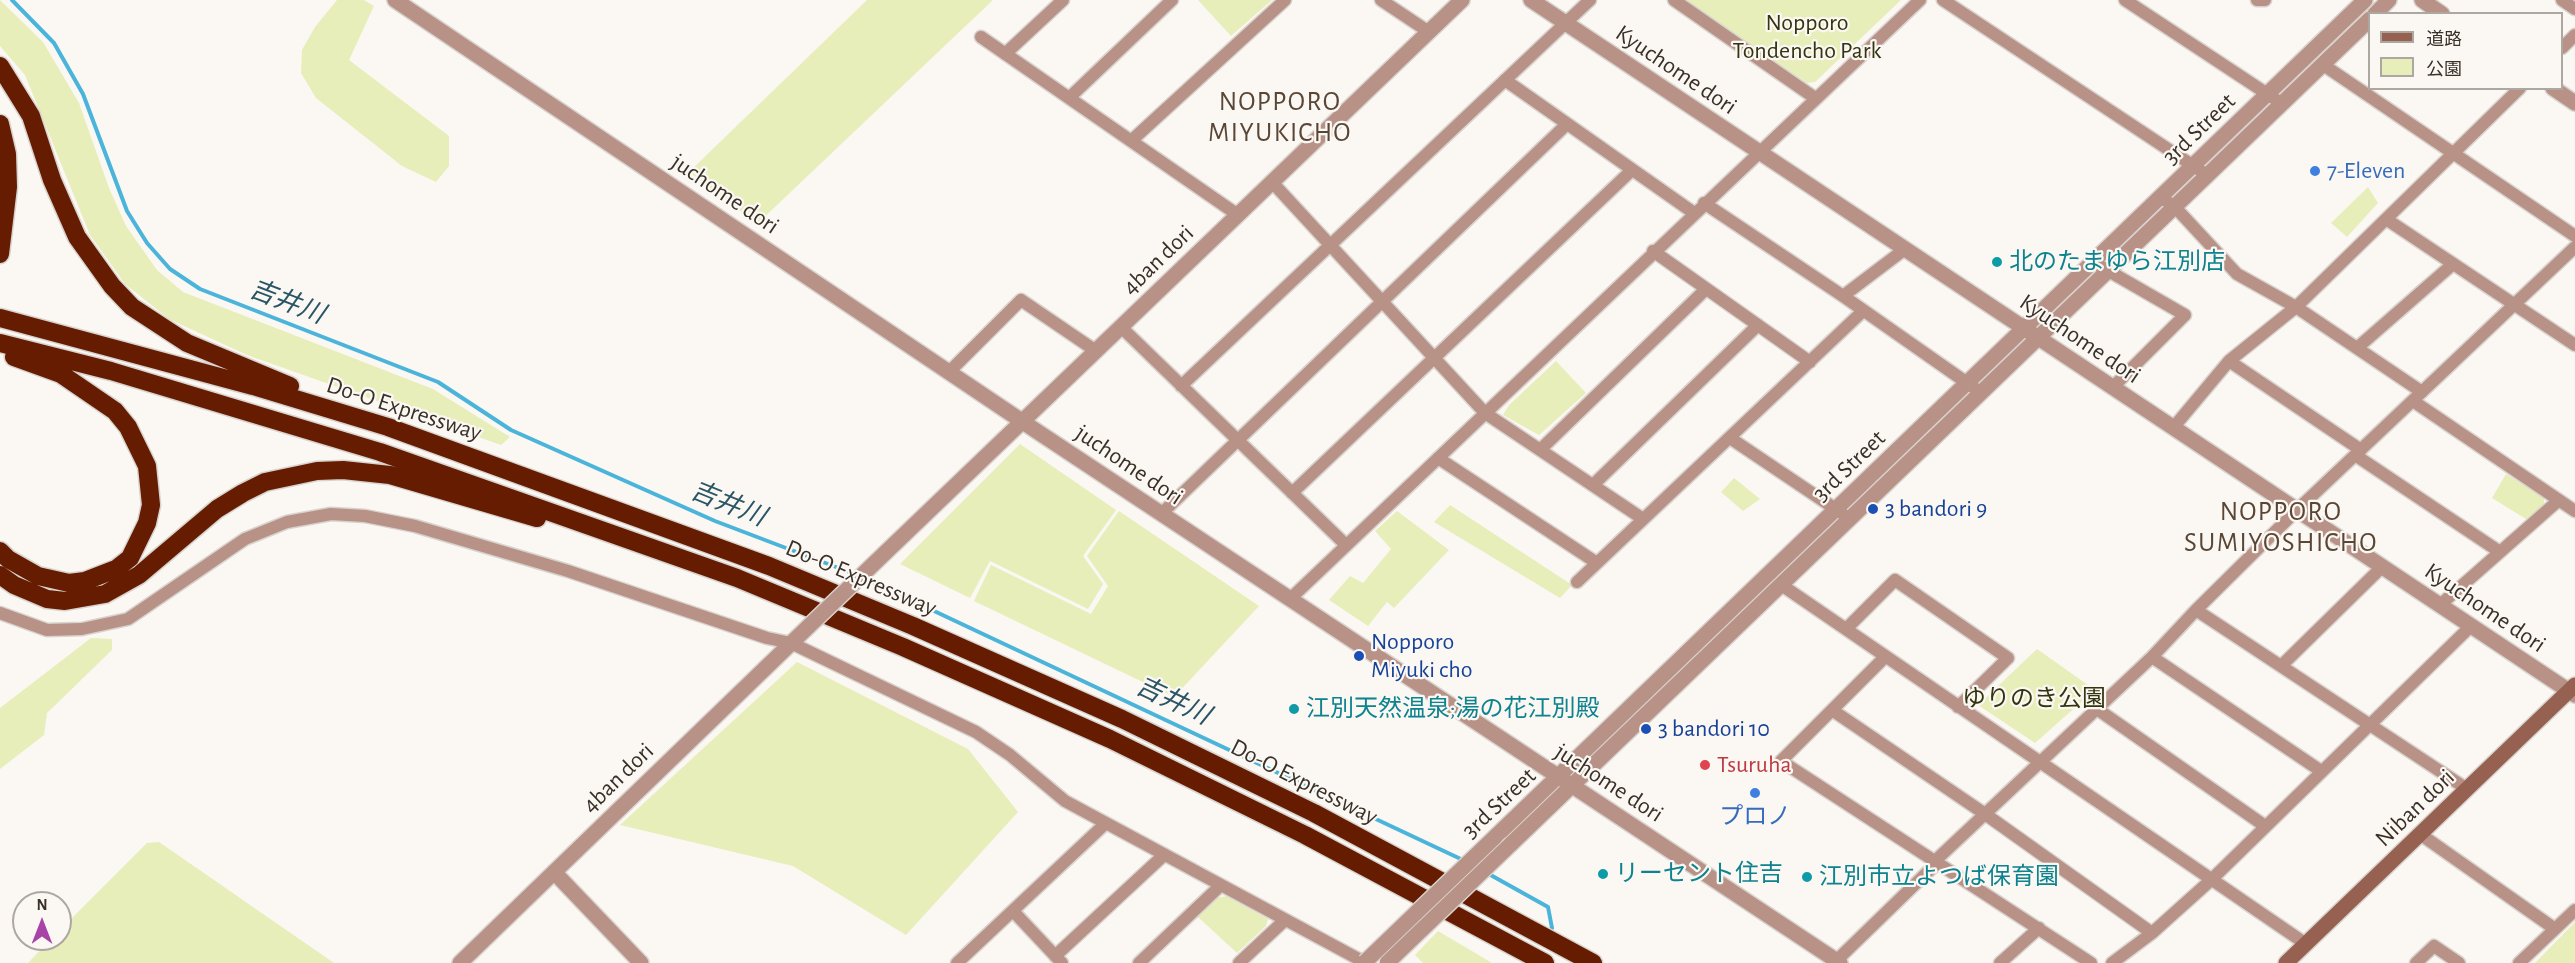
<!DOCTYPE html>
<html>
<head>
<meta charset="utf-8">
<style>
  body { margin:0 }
  #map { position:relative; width:2575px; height:963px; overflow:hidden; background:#fbf7f3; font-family:"Alegreya Sans","Noto Sans JP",sans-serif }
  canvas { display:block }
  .legend { position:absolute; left:2368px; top:12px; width:195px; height:78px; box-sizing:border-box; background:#fbf7f3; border:2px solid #ada7a2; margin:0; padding:8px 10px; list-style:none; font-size:18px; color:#393028 }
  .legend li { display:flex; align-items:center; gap:12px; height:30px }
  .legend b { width:30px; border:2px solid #ada7a2 }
  .north { position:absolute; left:12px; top:891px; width:60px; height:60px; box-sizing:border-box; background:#fbf7f3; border:2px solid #ada7a2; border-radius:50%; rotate:0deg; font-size:16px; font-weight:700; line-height:24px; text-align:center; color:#393028 }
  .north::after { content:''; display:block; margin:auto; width:21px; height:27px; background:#a843a8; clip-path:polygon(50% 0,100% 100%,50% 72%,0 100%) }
</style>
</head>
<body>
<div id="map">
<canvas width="2575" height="963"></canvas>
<ul class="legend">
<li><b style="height:8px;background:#966150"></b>道路</li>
<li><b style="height:16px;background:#e8eeb9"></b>公園</li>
</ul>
<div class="north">N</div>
</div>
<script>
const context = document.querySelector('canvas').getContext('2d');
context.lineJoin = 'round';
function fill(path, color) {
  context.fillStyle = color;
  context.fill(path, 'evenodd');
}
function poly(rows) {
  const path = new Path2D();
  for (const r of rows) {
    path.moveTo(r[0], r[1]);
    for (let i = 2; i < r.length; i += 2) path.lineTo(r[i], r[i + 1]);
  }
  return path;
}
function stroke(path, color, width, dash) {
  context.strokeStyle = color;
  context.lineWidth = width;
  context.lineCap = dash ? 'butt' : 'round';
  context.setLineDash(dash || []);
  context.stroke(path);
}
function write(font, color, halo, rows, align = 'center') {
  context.font = font + ' "Alegreya Sans","Noto Sans JP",sans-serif';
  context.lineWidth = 4.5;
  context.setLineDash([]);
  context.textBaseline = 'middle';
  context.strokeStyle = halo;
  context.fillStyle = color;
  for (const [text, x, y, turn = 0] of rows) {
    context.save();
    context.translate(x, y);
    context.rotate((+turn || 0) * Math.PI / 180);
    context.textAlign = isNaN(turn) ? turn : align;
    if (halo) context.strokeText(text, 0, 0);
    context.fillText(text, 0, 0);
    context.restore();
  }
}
const green = poly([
  [0,0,43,42,79,103,109,188,126,226,157,270,183,292,433,389,510,437,501,445,247,355,169,319,125,284,90,235,25,75,0,46],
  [337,0,364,0,374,6,349,60,449,136,449,166,436,182,402,166,316,98,301,73,302,50,315,27],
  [867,0,993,0,757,224,689,172],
  [1198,0,1272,0,1231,36],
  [1684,0,1901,0,1815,82,1807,83],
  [2368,187,2378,203,2347,237,2331,223],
  [1556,361,1586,393,1539,435,1503,415,1509,405],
  [1020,444,1116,510,1083,556,1103,584,1088,609,990,561,970,598,900,564],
  [2506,474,2544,498,2544,505,2526,519,2492,498],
  [1734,478,1760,499,1743,511,1721,492],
  [1450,505,1572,585,1560,598,1434,522],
  [1119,511,1259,606,1174,697,974,601,991,565,1091,614,1108,586,1087,556],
  [1397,511,1449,550,1394,608,1387,602,1368,626,1329,600,1350,576,1363,583,1391,549,1375,531],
  [91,638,112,639,112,650,47,713,44,735,0,769,0,708],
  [2037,649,2095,690,2035,743,1978,705],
  [797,662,968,749,1018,812,906,935,793,866,620,825],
  [159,842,334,963,28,963,51,939,60,939,60,930,147,843],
  [1226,896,1268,919,1266,926,1237,953,1198,917,1218,898],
  [2575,922,2575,963,2535,963],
  [1438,931,1492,963,1423,963,1415,955]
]);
const stream = poly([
  [12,0,54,43,83,94,127,211,147,243,170,269,200,289,438,382,511,430,715,521,857,575],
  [864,578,1465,861],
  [1487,873,1548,907,1552,928]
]);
const minor = poly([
  [1381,0,1429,32],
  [1674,0,1815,98],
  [1943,0,2207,175],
  [2125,0,2281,103],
  [2257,0,2265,0],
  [2562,0,2575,9],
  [981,37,1238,215],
  [2562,48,2575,35],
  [1005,54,1063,0],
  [2322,64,2575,236],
  [1505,80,1694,213],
  [1069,98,1172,0],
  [1131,141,1285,0],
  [1272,182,1485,413,1643,519],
  [2160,197,2174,206,2237,274,2296,307,2422,392],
  [1704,203,1843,296,1980,392],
  [2386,219,2575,345],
  [1653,251,1810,362],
  [2093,262,2185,315,2113,387],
  [1843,296,1905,249],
  [1121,327,1346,545],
  [2357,348,2453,264],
  [2229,361,2361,450],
  [949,372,1021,300,1096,351],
  [1181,386,1590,0],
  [2413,401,2575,511],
  [2173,428,2229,361,2296,307,2520,88],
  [1730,438,1843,514],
  [1540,450,1706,289],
  [2355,455,2500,552],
  [1438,458,1597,563],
  [1593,485,1758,325],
  [1292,493,1632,170],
  [1161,514,1567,124],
  [1577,582,1863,311],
  [1780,584,2306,944],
  [1290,599,1920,0],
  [2440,605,2559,500],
  [2196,610,2297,510,2575,247],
  [0,613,47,630,82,629,128,619,245,539,287,522,331,514,365,516,415,526,568,571,767,638,791,643,976,732,1010,755,1065,801,1366,963],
  [1846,629,1895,580,2008,658,1958,707],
  [1885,657,1781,761,2091,963],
  [2152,657,2321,771],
  [2281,666,2382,567],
  [2097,709,2265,826],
  [1832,710,1985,814,2152,933],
  [2420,834,2555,929],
  [1936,860,2152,657,2196,610,2467,789],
  [1013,911,1062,963],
  [1055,956,1164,855],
  [1836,961,1938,862],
  [957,963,1106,823],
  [1139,963,1220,886],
  [1239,963,1285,920],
  [2000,963,2039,928],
  [2112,963,2152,933,2211,880,2471,626],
  [2416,963,2434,946,2459,963],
  [2519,963,2575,910]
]);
const tertiary = poly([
  [395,0,1038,432,1840,963],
  [1531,0,2575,695],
  [2422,0,2442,14],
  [2375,14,2389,0],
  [2553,88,2575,103],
  [885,553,1462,0],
  [1495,837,2365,0],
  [1511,844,2370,19],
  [554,872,641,963],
  [460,963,809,626]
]);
const secondary = poly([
  [2286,963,2575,685]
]);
const motorway = poly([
  [0,66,31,116,52,180,77,237,112,286,132,307,187,343,290,386],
  [0,124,7,154,8,187,0,254],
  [0,318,253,386,388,427,769,566,913,626,1122,719,1314,813,1593,963],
  [0,343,111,371,380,452,737,578,903,647,1110,739,1305,835,1545,963],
  [0,551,8,559,38,576,69,583,85,581,116,569,130,558,147,523,151,505,147,466,128,427,115,411,61,374,14,357],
  [0,575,14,585,47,599,65,601,105,594,139,575,217,509,243,493,265,482,317,471,343,470,390,475,537,518]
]);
const tertiaryBridge = poly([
  [809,626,885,553],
  [1365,962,1495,837],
  [1387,963,1511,844]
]);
const markers = [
  [2315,171,6,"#3f7fe0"],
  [1997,262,6,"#0f9aa8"],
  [1873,509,6,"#1a4fb4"],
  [1359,656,6,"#1a4fb4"],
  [1294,709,6,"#0f9aa8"],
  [1646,729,6,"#1a4fb4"],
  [1705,765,6,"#e0444e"],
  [1755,793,6,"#3f7fe0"],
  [1603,874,6,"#0f9aa8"],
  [1807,877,6,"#0f9aa8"]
];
const parkNames = [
  ["Nopporo",1807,23],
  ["Tondencho Park",1807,51],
  ["ゆりのき公園",2034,699]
];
const streetNames = [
  ["Kyuchome dori",1676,70,34],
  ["3rd Street",2199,129,-44],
  ["juchome dori",725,194,34],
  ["4ban dori",1158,260,-44],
  ["Kyuchome dori",2080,339,34],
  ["Do-O Expressway",404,409,18],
  ["juchome dori",1129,465,34],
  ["3rd Street",1849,466,-44],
  ["Do-O Expressway",861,578,23],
  ["Kyuchome dori",2485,608,34],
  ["4ban dori",618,778,-44],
  ["Do-O Expressway",1304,782,27],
  ["juchome dori",1609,783,33],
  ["3rd Street",1499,803,-43],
  ["Niban dori",2415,808,-44]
];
const shopNames = [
  ["7-Eleven",2327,171],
  ["プロノ",1755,817,"center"]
];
const cultureNames = [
  ["北のたまゆら江別店",2009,262],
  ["江別天然温泉;湯の花江別殿",1306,709],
  ["リーセント住吉",1615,874],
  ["江別市立よつば保育園",1819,877]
];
const transitNames = [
  ["3 bandori 9",1885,509],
  ["Nopporo",1371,642],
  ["Miyuki cho",1371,670],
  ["3 bandori 10",1658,729]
];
const healthNames = [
  ["Tsuruha",1717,765]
];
const waterNames = [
  ["吉井川",287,302,21],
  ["吉井川",728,504,22],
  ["吉井川",1173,701,25]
];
const quarterNames = [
  ["NOPPORO",1280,102],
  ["MIYUKICHO",1280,133],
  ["NOPPORO",2281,512],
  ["SUMIYOSHICHO",2281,543]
];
fill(green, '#e8eeb9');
stroke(stream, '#4ab4da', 4);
stroke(minor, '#d8d3ce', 15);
stroke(tertiary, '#d8d3ce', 18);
stroke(secondary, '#d8d3ce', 18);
stroke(motorway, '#d8d3ce', 21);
stroke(minor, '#b89286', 12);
stroke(tertiary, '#b89286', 15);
stroke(secondary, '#966150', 15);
stroke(motorway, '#651c01', 18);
stroke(tertiaryBridge, '#d8d3ce', 18, []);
stroke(tertiaryBridge, '#b89286', 15);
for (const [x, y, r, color] of markers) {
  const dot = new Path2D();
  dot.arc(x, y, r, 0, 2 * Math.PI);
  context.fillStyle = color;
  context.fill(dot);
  stroke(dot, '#fbf7f3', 2);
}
write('24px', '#32350f', '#fbf7f3', parkNames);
write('24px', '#393028', '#fbf7f3', streetNames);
write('24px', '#366cbe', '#fbf7f3', shopNames, 'left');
write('24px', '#0d838f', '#fbf7f3', cultureNames, 'left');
write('24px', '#164399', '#fbf7f3', transitNames, 'left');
write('24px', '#be3a42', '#fbf7f3', healthNames, 'left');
write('italic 26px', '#295566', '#fbf7f3', waterNames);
context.letterSpacing = '1.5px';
write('27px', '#5a4635', '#fbf7f3', quarterNames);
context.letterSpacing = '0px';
</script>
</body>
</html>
